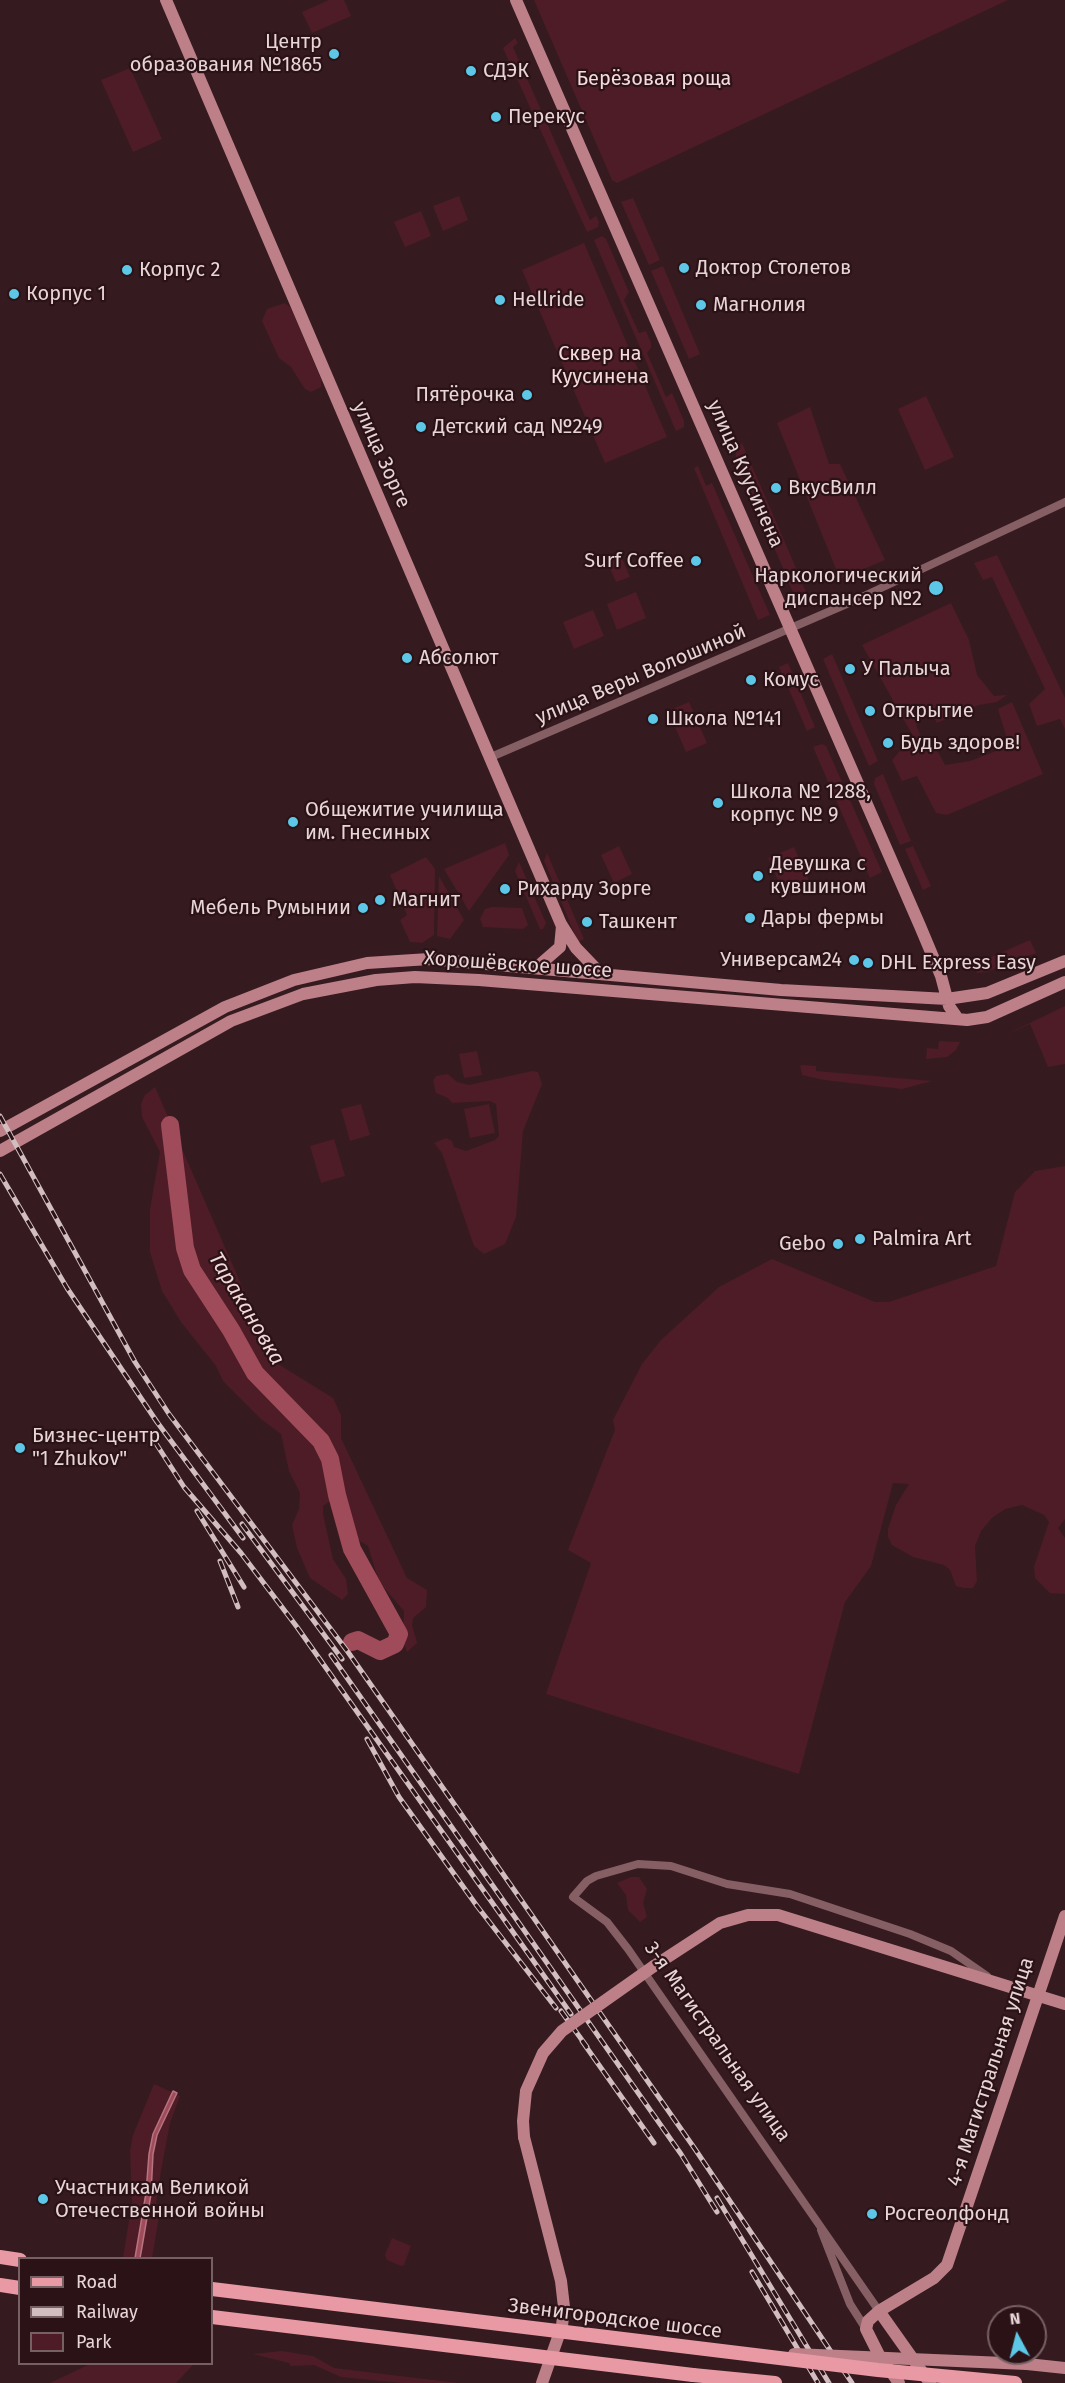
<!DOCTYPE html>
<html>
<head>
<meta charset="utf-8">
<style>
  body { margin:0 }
  #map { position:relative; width:1065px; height:2383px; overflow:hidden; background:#351b1f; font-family:"Fira Sans",sans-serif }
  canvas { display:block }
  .legend { position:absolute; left:18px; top:2257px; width:195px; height:108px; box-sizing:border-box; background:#2b1216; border:2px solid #776063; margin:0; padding:8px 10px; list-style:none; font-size:18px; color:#e8d5d7 }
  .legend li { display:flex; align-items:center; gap:12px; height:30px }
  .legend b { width:30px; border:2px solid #776063 }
  .north { position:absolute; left:987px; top:2305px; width:60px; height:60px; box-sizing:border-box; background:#2b1216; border:2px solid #776063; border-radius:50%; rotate:353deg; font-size:16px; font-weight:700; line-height:24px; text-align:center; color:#e8d5d7 }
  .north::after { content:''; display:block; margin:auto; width:21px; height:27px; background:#5cc7e7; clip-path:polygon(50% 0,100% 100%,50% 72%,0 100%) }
</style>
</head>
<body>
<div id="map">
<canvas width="1065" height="2383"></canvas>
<ul class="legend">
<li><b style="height:8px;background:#e899a4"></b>Road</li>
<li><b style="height:8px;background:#d2bec0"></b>Railway</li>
<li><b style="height:16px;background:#4e1c26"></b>Park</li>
</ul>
<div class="north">N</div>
</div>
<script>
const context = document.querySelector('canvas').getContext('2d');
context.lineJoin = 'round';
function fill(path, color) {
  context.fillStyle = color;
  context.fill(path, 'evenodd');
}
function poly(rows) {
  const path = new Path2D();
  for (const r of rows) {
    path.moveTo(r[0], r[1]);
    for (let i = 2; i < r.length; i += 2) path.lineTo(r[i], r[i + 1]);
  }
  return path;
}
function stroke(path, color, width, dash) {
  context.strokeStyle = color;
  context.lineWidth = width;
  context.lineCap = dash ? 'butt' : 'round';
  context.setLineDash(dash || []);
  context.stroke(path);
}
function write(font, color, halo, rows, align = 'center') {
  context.font = font + ' "Fira Sans",sans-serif';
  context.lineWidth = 4.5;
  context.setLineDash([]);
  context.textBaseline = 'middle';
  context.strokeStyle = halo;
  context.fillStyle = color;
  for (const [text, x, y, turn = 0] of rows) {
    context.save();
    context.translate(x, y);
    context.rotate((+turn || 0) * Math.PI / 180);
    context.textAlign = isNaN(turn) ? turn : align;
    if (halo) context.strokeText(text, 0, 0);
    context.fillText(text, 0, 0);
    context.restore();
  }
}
const green = poly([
  [329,0,344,0,351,16,312,33,302,12],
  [534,0,1008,0,617,183,612,180],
  [515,38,518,43,513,47,590,220,596,216,599,222,598,227,587,232,503,48],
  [130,68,162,139,133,152,101,80],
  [459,196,468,220,443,231,433,206],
  [633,198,660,260,649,265,621,202],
  [421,211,431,236,405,247,394,222],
  [602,236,606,239,629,292,624,300,639,333,646,331,651,343,651,348,647,353,666,397,672,393,684,421,684,427,676,431,594,240],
  [584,243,667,437,605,463,522,270],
  [663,266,700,354,689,359,651,271],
  [285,303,291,308,321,379,321,387,311,392,305,389,291,367,279,358,262,321,267,309],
  [926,396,954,457,925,470,898,409],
  [810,407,829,464,840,464,885,560,840,579,777,423],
  [742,443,796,568,785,573,736,458,736,448],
  [698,466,706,486,712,483,770,615,758,620,694,468],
  [620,554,630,577,616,582,606,560],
  [997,555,1065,698,1065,729,1060,719,1037,726,1029,704,1045,689,992,577,983,580,974,563],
  [798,574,807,594,796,599,787,579],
  [636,592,646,618,617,630,607,604],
  [951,603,969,640,977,675,994,696,1007,695,997,702,979,705,937,723,930,711,916,725,926,748,936,748,945,765,970,761,1009,746,998,709,1012,702,1043,774,947,815,936,813,917,776,902,781,892,760,913,736,862,645],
  [593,610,604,636,574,649,563,622],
  [832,654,878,761,869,766,823,659],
  [788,663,815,727,807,731,779,667],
  [689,702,707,743,686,752,668,711],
  [822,744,826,746,882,872,870,878,813,747],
  [883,774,911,841,900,845,874,784,875,778],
  [505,843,509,855,469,911,444,869],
  [619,846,632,874,614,883,601,855],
  [913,846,931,886,923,890,905,849],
  [794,847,811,885,785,896,768,858],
  [547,853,584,939,578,942,544,861],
  [426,857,435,869,434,935,422,943,410,942,400,920,407,915,390,875],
  [519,862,546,923,543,929,540,929,515,871],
  [439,876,464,920,450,939,437,936],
  [492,907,522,908,528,925,523,929,483,927,480,919,485,909],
  [1030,940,1036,953,987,972,977,973,973,965],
  [1065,1006,1065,1064,1048,1067,1030,1024,1003,1036],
  [939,1041,960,1042,956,1050,947,1057,926,1059,927,1048,938,1049],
  [477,1051,482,1075,464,1078,459,1054],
  [800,1065,816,1066,816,1071,932,1081,902,1089,824,1080,802,1075],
  [532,1071,538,1072,542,1084,523,1131,516,1217,505,1244,484,1254,474,1246,442,1153,434,1143,446,1138,452,1141,454,1147,466,1151,495,1140,499,1136,496,1104,490,1101,452,1103,448,1098,436,1093,433,1081,436,1076,448,1074,457,1082,469,1085],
  [155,1087,275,1362,333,1398,341,1415,341,1438,407,1578,427,1590,426,1607,413,1618,412,1625,417,1643,407,1652,403,1640,404,1611,379,1582,368,1546,355,1538,349,1508,344,1502,329,1502,323,1506,323,1514,333,1559,346,1579,348,1594,342,1600,310,1578,297,1548,292,1525,299,1509,300,1493,289,1471,281,1434,261,1419,223,1381,216,1366,181,1322,162,1291,150,1252,150,1209,160,1152,142,1117,141,1104,145,1095],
  [361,1104,370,1135,350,1141,341,1109],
  [489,1104,495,1133,470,1138,464,1109],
  [334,1139,345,1176,321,1183,310,1146],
  [1065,1166,1065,1519,1058,1528,1065,1538,1065,1594,1050,1593,1035,1578,1034,1567,1049,1522,1044,1515,1022,1505,1005,1509,992,1518,981,1531,975,1546,977,1581,973,1588,964,1588,956,1586,950,1570,944,1565,913,1557,892,1545,888,1537,888,1529,896,1505,909,1484,893,1483,871,1566,845,1602,799,1774,546,1694,591,1563,568,1550,615,1430,613,1420,642,1364,661,1340,719,1287,772,1259,875,1302,889,1302,996,1266,1015,1192,1035,1171],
  [631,1877,639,1877,647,1889,643,1903,647,1917,640,1922,628,1910,626,1895,617,1883],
  [154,2084,180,2096,170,2123,161,2171,156,2204,161,2205,152,2258,123,2258,132,2202,130,2151,133,2135],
  [392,2238,411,2246,404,2265,401,2266,387,2260,385,2255],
  [282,2351,313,2356,334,2368,458,2383,401,2383,341,2377,314,2365,291,2366,289,2363,253,2354],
  [90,2364,194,2364,176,2383,50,2383]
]);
const water = poly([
  [173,2091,177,2093,157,2135,153,2154,151,2194,142,2247,140,2258,135,2258,146,2193,149,2154,153,2134,173,2091]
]);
const river = poly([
  [170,1125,185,1248,192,1270,231,1330,255,1373,321,1441,330,1459,337,1495,352,1549,399,1634,395,1644,380,1651,358,1640,352,1642]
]);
const street = poly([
  [491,757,849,603,1065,502],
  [821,2230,850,2304,866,2329],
  [879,2311,628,1949,607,1922,573,1897,587,1881,596,1876,638,1864,671,1866,727,1884,790,1894,910,1934,951,1951,987,1976]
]);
const secondary = poly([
  [166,0,561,924,576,948,600,973],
  [516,0,920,926,941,976,949,1006,958,1019,967,1020],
  [536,968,560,947,562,926],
  [0,1131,225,1007,294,980,367,963,429,959,781,990,947,999,987,993,1065,961],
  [0,1151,231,1021,303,994,376,980,415,977,479,980,967,1020,987,1017,1065,982],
  [654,1966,720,1923,748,1915,778,1915,1065,2004],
  [524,2137,561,2281,564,2307,562,2326,542,2383],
  [879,2311,930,2383],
  [1027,2364,1065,2368],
  [899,2383,879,2355,866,2329,868,2321,879,2311,934,2278,947,2265,1065,1916]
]);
const primary = poly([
  [0,2257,20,2260],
  [0,2285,20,2288],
  [693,2375,775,2383]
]);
const rail = poly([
  [0,1116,135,1362,169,1414,348,1652,695,2149,852,2383],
  [0,1174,67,1288,157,1422,243,1538],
  [155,1442,184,1487,241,1553,297,1627,571,2014],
  [197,1511,244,1587],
  [242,1524,342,1659],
  [220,1561,238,1607],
  [331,1655,681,2154,717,2212],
  [367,1739,399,1797,477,1906,556,2008],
  [561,2011,587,2047],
  [582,2041,654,2143],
  [717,2198,829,2383],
  [752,2272,818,2383]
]);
const secondaryBridge = poly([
  [524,2137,523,2121,526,2091,543,2053,562,2031,654,1966],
  [794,2354,1027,2364]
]);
const primaryBridge = poly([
  [212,2289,878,2370,1015,2383],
  [212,2317,693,2375]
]);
const markers = [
  [334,54,6,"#5cc7e7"],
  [471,71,6,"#5cc7e7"],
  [496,117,6,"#5cc7e7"],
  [684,268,6,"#5cc7e7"],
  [127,270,6,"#5cc7e7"],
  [14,294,6,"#5cc7e7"],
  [500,300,6,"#5cc7e7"],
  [701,305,6,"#5cc7e7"],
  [527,395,6,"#5cc7e7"],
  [421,427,6,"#5cc7e7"],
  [776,488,6,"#5cc7e7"],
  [696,561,6,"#5cc7e7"],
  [936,588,8,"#5cc7e7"],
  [407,658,6,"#5cc7e7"],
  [850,669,6,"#5cc7e7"],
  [751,680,6,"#5cc7e7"],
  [870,711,6,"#5cc7e7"],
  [653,719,6,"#5cc7e7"],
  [888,743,6,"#5cc7e7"],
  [718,803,6,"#5cc7e7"],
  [293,822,6,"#5cc7e7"],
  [758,876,6,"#5cc7e7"],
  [505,889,6,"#5cc7e7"],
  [380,900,6,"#5cc7e7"],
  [363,908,6,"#5cc7e7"],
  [750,918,6,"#5cc7e7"],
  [587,922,6,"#5cc7e7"],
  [854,960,6,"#5cc7e7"],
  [868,963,6,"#5cc7e7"],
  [860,1239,6,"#5cc7e7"],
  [838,1244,6,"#5cc7e7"],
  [20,1448,6,"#5cc7e7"],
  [43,2199,6,"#5cc7e7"],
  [872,2214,6,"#5cc7e7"]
];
const poiNames = [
  ["Центр",322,42,"right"],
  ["образования №1865",322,65,"right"],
  ["СДЭК",483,71],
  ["Перекус",508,117],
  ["Доктор Столетов",696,268],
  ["Корпус 2",139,270],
  ["Корпус 1",26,294],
  ["Hellride",512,300],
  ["Магнолия",713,305],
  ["Пятёрочка",515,395,"right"],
  ["Детский сад №249",433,427],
  ["ВкусВилл",788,488],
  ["Surf Coffee",684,561,"right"],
  ["Наркологический",922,576,"right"],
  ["диспансер №2",922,599,"right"],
  ["Абсолют",419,658],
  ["У Палыча",862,669],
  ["Комус",763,680],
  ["Открытие",882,711],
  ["Школа №141",665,719],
  ["Будь здоров!",900,743],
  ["Школа № 1288,",730,792],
  ["корпус № 9",730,815],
  ["Общежитие училища",305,810],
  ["им. Гнесиных",305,833],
  ["Девушка с",770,864],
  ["кувшином",770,887],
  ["Рихарду Зорге",517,889],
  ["Магнит",392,900],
  ["Мебель Румынии",351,908,"right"],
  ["Дары фермы",762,918],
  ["Ташкент",599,922],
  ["Универсам24",842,960,"right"],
  ["DHL Express Easy",880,963],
  ["Palmira Art",872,1239],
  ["Gebo",826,1244,"right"],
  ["Бизнес-центр",32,1436],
  ["\"1 Zhukov\"",32,1459],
  ["Участникам Великой",55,2188],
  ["Отечественной войны",55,2211],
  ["Росгеолфонд",884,2214]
];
const parkNames = [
  ["Берёзовая роща",654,79],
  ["Сквер на",600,354],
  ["Куусинена",600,377]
];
const streetNames = [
  ["улица Зорге",381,455,66],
  ["улица Куусинена",745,474,66],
  ["улица Веры Волошиной",641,675,-23],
  ["Хорошёвское шоссе",518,965,4],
  ["3-я Магистральная улица",717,2042,55],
  ["4-я Магистральная улица",991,2072,-72],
  ["Звенигородское шоссе",615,2319,7]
];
const waterNames = [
  ["Таракановка",246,1309,59]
];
fill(green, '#4e1c26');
fill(water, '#9f4b5a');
stroke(water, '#b57480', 1.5);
stroke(river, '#9f4b5a', 18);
stroke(street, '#865f64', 8);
stroke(secondary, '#bd8088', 12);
stroke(primary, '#e899a4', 14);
stroke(rail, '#d2bec0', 5);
stroke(rail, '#2b1216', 3, [9]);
stroke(secondaryBridge, '#bd8088', 12);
stroke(primaryBridge, '#e899a4', 14);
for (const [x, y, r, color] of markers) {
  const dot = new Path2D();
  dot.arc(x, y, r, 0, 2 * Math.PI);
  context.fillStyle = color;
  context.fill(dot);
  stroke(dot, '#2b1216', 2);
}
write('20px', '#e8d5d7', '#2b1216', poiNames, 'left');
write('20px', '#f5dbde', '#2b1216', parkNames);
write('20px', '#e8d5d7', '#2b1216', streetNames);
write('italic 21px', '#f1d8da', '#2b1216', waterNames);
</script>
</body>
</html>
